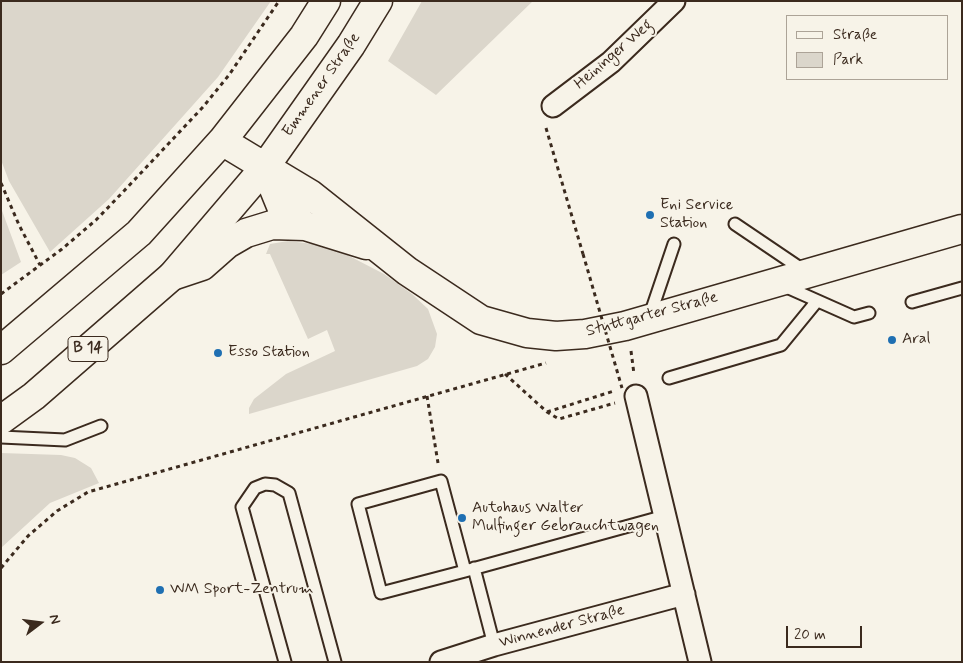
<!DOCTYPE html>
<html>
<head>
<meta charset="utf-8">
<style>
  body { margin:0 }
  #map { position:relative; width:963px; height:663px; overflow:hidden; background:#f7f3e8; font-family:Mynerve,sans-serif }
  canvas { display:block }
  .frame { position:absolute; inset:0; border:2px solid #3b2a1e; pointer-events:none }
  .legend { position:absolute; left:786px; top:15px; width:162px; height:65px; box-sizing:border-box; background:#f7f3e8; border:1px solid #aca397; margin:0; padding:6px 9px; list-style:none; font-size:15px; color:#3b2a1e }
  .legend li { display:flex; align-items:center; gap:10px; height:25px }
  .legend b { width:25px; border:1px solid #aca397 }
  .north { position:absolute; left:15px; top:598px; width:50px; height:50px; -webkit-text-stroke:4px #f7f3e8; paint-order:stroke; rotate:75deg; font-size:14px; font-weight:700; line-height:20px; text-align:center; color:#3b2a1e }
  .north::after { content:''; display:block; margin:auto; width:18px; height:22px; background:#3b2a1e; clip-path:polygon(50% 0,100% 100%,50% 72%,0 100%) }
  .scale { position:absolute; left:786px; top:626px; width:76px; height:22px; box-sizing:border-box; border:2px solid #3b2a1e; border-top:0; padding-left:6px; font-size:15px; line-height:18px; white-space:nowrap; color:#3b2a1e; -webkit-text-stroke:4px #f7f3e8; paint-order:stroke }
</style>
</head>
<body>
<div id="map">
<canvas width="963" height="663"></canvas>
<div class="frame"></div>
<ul class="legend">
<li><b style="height:6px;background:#f7f3e8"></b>Straße</li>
<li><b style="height:14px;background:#dbd6cb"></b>Park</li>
</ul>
<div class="north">N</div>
<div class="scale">20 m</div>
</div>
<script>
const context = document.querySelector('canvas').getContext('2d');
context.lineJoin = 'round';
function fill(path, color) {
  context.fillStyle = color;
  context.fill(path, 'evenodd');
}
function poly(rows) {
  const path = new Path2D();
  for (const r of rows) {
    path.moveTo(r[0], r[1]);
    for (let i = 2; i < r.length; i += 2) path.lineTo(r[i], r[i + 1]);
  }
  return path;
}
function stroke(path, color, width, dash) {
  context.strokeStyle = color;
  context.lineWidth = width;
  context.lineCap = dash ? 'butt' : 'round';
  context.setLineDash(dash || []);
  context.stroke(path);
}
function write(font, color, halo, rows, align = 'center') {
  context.font = font + ' Mynerve,sans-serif';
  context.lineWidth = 4;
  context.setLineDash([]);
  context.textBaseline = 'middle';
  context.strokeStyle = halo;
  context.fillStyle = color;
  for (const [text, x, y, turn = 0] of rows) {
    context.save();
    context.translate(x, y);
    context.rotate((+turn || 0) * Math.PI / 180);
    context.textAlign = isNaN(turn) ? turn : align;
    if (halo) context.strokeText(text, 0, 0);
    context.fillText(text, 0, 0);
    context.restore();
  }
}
const green = poly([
  [1,1,271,1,218,77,109,199,50,252,9,181,1,160],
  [422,1,533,1,436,95,388,61],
  [1,208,21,262,1,275],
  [288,241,330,246,384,274,412,294,428,309,437,334,435,347,428,359,417,366,249,414,249,408,254,399,286,374,335,351,327,330,308,339,270,254,266,254,270,244],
  [1,453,61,455,75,458,91,468,99,483,50,503,1,548]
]);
const path = poly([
  [546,128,583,254],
  [1,183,19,225,40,265],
  [1,294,62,249,96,220,123,192,203,107,229,75,279,1],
  [631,351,634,374],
  [505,374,547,412,559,419,615,403],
  [427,396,438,463],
  [547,412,614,391],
  [1,568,28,536,57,511,88,492,546,363]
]);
const lane = poly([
  [735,224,806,272],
  [782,285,854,317,869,313],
  [912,302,962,288],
  [649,318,674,244],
  [669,378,781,345,817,301],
  [1,437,65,440,101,426],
  [474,568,494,645],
  [465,571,441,481,358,504,381,593,465,571,665,516],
  [285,662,242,507,255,488,265,484,275,485,289,493,335,662]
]);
const street = poly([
  [553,106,611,62,674,1],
  [636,396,700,662],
  [441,662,494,645,684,594]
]);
const secondary = poly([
  [265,167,310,194,407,271,481,320,527,333,556,336,585,334,625,326,962,229],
  [265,167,281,206,305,226],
  [172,276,202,266,227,244,246,233,272,225,305,226,366,245]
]);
const primary = poly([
  [222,141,265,167],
  [1,350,139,233,222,141,304,36,326,1],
  [1,420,34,396,172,276,265,167,351,45,378,1]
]);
const pathBridge = poly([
  [583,254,622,388]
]);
const markers = [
  [650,215,5,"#1f6fb2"],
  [892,340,5,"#1f6fb2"],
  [218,353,5,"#1f6fb2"],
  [462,518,5,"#1f6fb2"],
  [160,590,5,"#1f6fb2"]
];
const shields = [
  [88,349,40]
];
const shieldNames = [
  ["B 14",88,349]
];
const streetNames = [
  ["Heininger Weg",614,55,-41],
  ["Emmener Straße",322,85,-55],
  ["Stuttgarter Straße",652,315,-15],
  ["Winnender Straße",562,627,-15]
];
const poiNames = [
  ["Eni Service",660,206],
  ["Station",660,224],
  ["Aral",902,340],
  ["Esso Station",228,353],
  ["Autohaus Walter",472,509],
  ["Mulfinger Gebrauchtwagen",472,527],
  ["WM Sport-Zentrum",170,590]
];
fill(green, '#dbd6cb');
stroke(lane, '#3b2a1e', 15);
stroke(street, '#3b2a1e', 25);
stroke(secondary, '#3b2a1e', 31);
stroke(primary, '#3b2a1e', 31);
stroke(path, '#3b2a1e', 3, [4, 4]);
stroke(lane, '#f7f3e8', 11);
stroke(street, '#f7f3e8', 21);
stroke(secondary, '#f7f3e8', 28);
stroke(primary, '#f7f3e8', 28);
stroke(pathBridge, '#3b2a1e', 3, [4, 4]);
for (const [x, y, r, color] of markers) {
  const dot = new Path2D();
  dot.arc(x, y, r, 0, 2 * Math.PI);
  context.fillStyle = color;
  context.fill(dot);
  stroke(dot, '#f7f3e8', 2);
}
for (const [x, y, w] of shields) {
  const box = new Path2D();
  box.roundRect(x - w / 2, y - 12.5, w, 25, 4);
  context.fillStyle = '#f7f3e8';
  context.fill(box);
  stroke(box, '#3b2a1e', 1);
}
write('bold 15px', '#3b2a1e', null, shieldNames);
write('16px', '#3b2a1e', '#f7f3e8', streetNames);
write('16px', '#3b2a1e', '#f7f3e8', poiNames, 'left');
</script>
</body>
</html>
